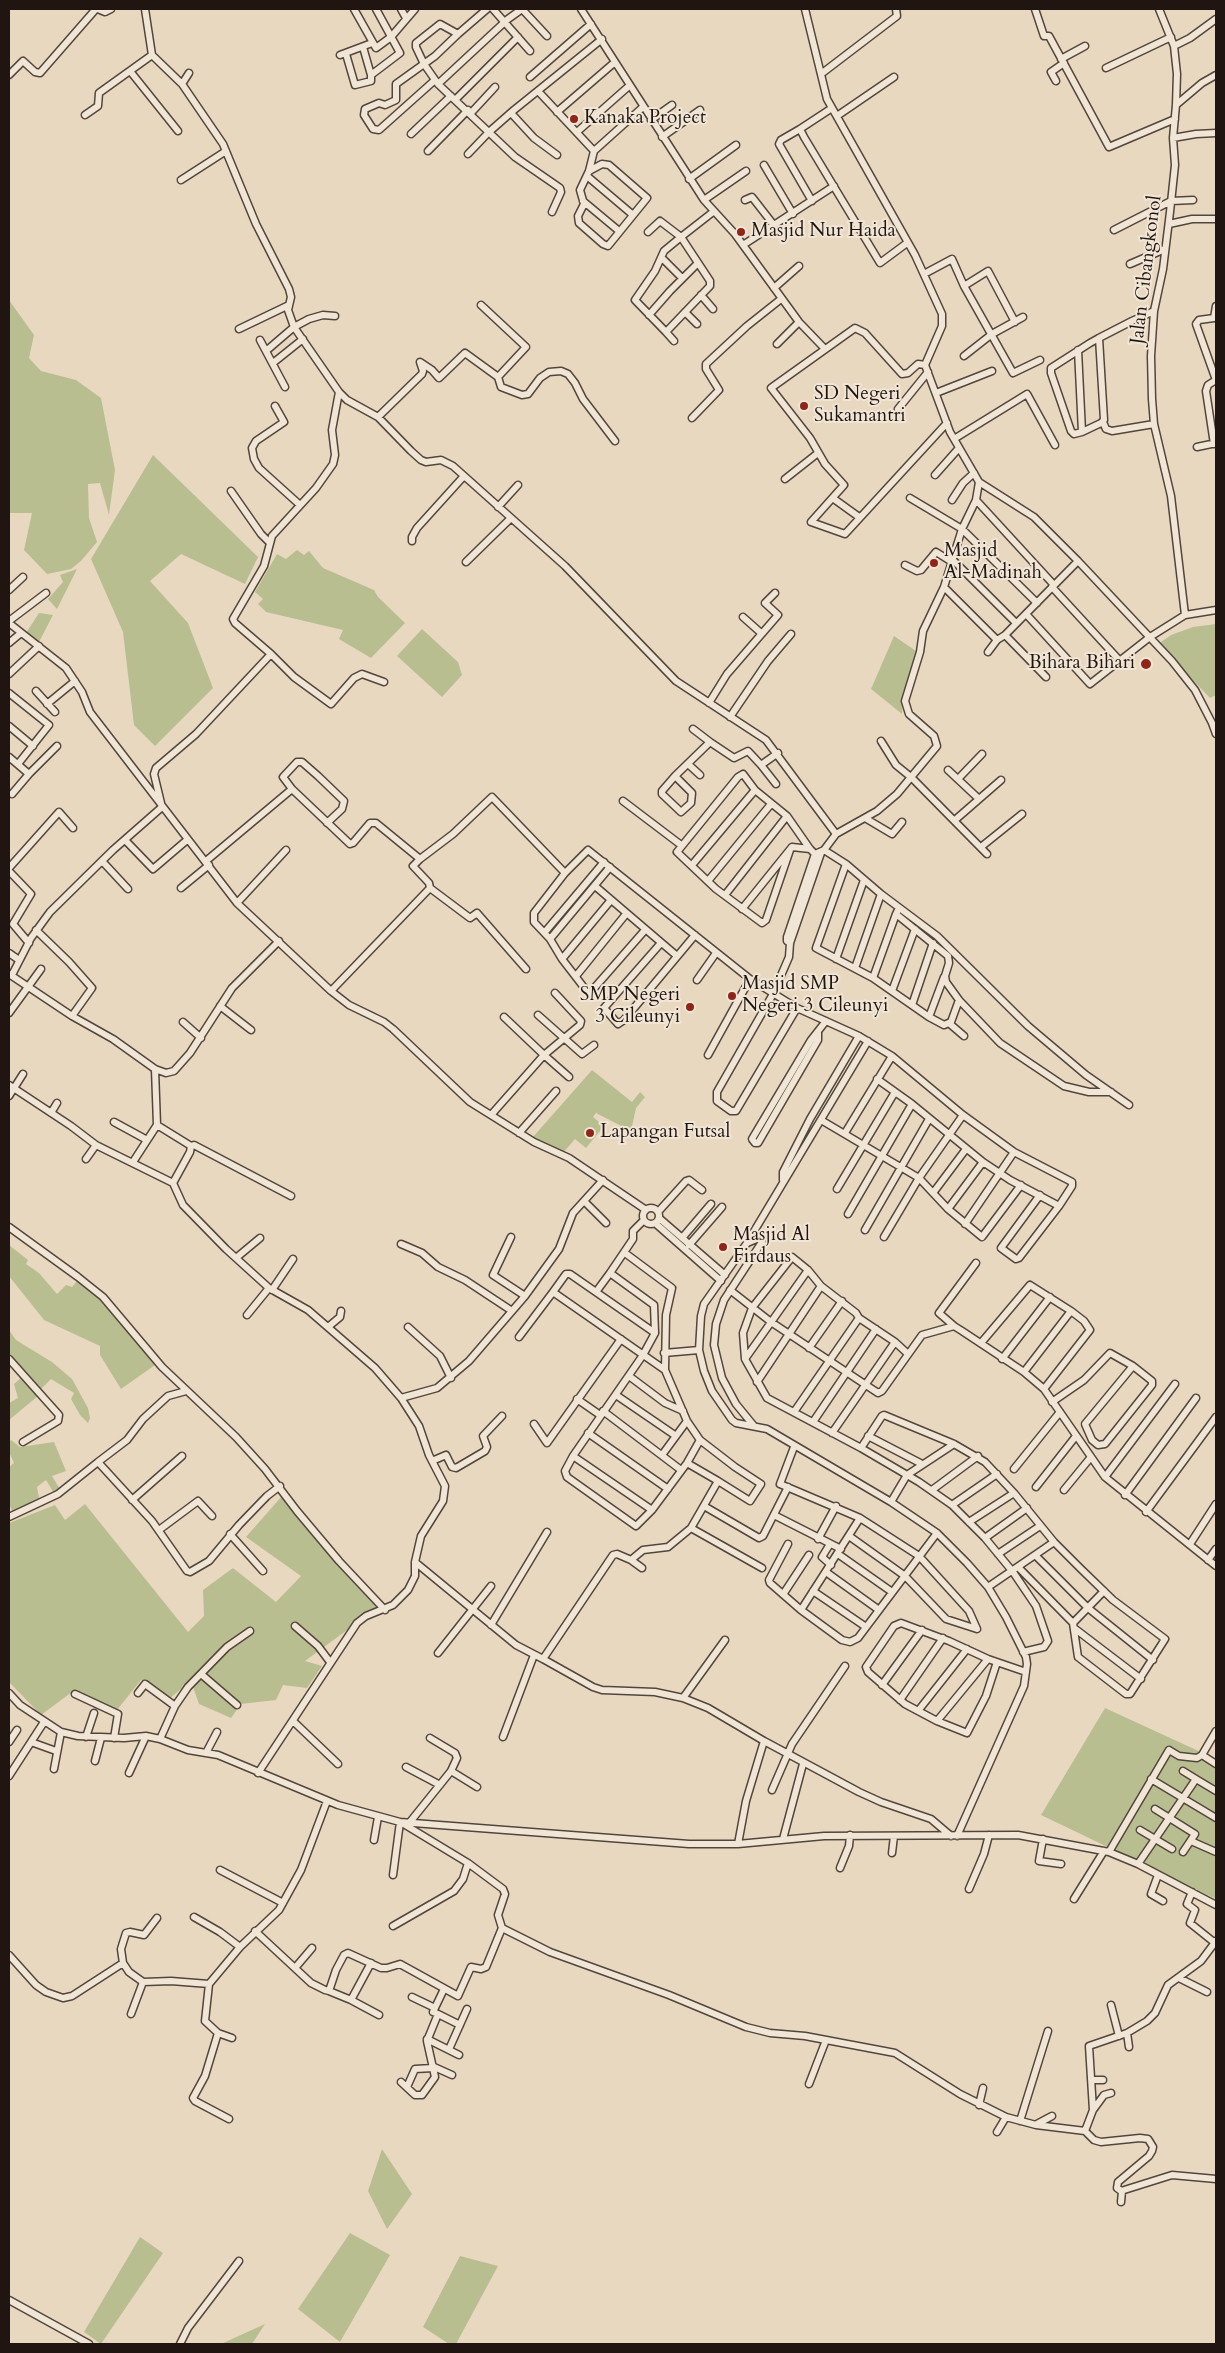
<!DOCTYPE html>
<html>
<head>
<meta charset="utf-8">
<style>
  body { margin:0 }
  #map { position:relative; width:1225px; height:2353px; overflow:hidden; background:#e9d8c0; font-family:Cardo,serif }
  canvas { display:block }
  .frame { position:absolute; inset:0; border:10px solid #201510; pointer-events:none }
</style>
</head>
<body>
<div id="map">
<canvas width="1225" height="2353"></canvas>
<div class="frame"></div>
</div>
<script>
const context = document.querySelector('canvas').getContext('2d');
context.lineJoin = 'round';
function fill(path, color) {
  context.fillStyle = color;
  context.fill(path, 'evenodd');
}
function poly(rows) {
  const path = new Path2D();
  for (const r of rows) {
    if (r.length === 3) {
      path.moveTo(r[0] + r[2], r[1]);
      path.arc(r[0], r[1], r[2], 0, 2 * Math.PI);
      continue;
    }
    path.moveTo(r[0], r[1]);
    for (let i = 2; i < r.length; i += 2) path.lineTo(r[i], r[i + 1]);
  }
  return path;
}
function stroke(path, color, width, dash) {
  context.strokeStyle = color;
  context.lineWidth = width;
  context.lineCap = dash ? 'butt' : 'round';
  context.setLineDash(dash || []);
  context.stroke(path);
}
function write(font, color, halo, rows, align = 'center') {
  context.font = font + ' Cardo,serif';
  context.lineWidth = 4;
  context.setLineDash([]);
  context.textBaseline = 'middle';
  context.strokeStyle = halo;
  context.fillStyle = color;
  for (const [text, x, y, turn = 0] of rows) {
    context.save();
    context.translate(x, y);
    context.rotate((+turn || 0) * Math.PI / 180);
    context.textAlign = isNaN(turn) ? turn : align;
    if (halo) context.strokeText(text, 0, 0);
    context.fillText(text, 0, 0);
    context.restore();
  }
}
const green = poly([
  [9,300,34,335,29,358,41,371,76,380,101,398,115,470,109,515,100,483,88,484,89,518,97,542,81,561,71,569,47,574,24,550,32,513,9,513],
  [153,455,258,557,245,584,181,554,150,581,188,623,213,688,155,746,134,725,123,632,91,559],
  [297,550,304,555,309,551,323,568,374,590,378,597,405,623,371,658,339,639,343,630,266,612,258,604,263,599,255,592,277,554,286,559],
  [77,569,57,609,48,599,63,582,60,575],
  [39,613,53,615,39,642,26,633],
  [1216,624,1216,695,1210,698,1158,644,1171,635,1193,627],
  [422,629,458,662,462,675,442,697,397,656],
  [894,636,916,651,903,699,902,714,871,689],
  [592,1070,632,1102,640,1092,645,1097,636,1108,631,1131,596,1113,593,1117,604,1126,586,1148,575,1139,563,1153,533,1137],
  [9,1245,28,1260,26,1264,39,1273,57,1294,66,1285,72,1287,78,1280,99,1293,155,1365,121,1389,100,1355,100,1346,44,1320,9,1276],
  [9,1330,16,1340,52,1362,72,1379,88,1408,90,1418,88,1423,80,1415,71,1399,74,1393,51,1379,41,1389,32,1385,9,1360],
  [22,1377,38,1396,9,1420,9,1403,18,1398,14,1384],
  [11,1440,20,1447,54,1442,66,1471,52,1476,61,1491,55,1495,46,1480,37,1487,40,1503,13,1514,9,1503,9,1467,14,1463,9,1452,9,1442],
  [282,1496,377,1608,305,1661,322,1666,307,1688,283,1685,276,1700,241,1704,231,1718,199,1704,191,1681,170,1698,141,1680,117,1710,72,1692,41,1715,9,1682,9,1523,55,1505,65,1520,85,1504,188,1632,204,1616,203,1590,233,1568,276,1602,301,1576,246,1537],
  [1105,1708,1216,1759,1216,1899,1041,1815],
  [382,2149,412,2194,387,2229,368,2191],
  [350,2233,390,2255,340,2342,298,2309],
  [140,2237,163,2253,101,2344,84,2332],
  [460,2256,498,2266,456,2344,449,2344,423,2327],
  [265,2324,252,2344,221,2344]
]);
const street = poly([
  [145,9,152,55,182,84,223,144,256,224,289,289,291,297,288,310,294,327,339,392,347,400,378,417,411,451,421,460,426,462,441,460,453,466,565,566,676,681,766,740,836,834],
  [354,9,376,48,391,37,415,9],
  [401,9,406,18],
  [487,9,458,34,440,24,416,43,416,47,424,64,438,84,515,157,560,188,561,192,552,212],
  [493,9,530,51],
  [522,9,547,36],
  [581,9,704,200,735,234,799,322,825,349],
  [805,9,827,99,915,255,942,314,942,326,925,365],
  [1035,9,1044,36,1049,36,1109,147,1175,119],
  [1174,46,1190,38,1216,19],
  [363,47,371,75,400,53,376,9],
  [346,54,355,85,371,81,371,75],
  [340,55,372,43],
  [1061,59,1085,46],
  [1106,68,1171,37],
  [130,71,178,131],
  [821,74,897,16,896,9],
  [9,75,23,61,35,72,40,73,95,10,98,9,105,12,111,9],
  [530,77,591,24],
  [435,80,379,130,373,129,364,115,365,109,379,103,385,105,396,100,396,84,435,56,458,34],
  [1056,81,1051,72,1064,63],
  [182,84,189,73],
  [438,84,508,19,522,9],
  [538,91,594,151],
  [456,99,518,37],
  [1176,105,1202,83,1216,75],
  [832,108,800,129,804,137,880,263,907,243],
  [557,112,615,62],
  [471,113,495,87],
  [511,113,534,138,557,155],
  [85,115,98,106,99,93,152,55],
  [837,116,894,77],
  [651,120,672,105],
  [800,129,781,140,779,144,812,201],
  [577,132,629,86],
  [411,134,451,96],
  [662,137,700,110],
  [1173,138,1196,134,1216,133],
  [428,151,468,110],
  [468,154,489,132,514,110,602,39],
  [764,165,793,214],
  [589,171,602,164,609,165,647,198,608,246,603,244,579,223,578,216,584,204,580,190,589,171,594,151,643,107],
  [587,176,633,215],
  [689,179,736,145],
  [181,180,226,151],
  [704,200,746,171],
  [745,200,752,197,773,224],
  [583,201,619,231],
  [1169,224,1192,219,1216,219],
  [1114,230,1171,201,1193,200],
  [648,232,660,221,681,237,664,251,655,271,635,300,666,332,710,286,710,281,681,237,713,212],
  [743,245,834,186],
  [662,258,682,278],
  [1130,264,1165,249],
  [924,274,952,259,964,286,1013,373,1040,360],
  [964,286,988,271,1015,322],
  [774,288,799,266],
  [701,295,713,309],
  [481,305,526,347,498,377],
  [685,312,697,324],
  [649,315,670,291,698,263],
  [1214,318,1199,320,1196,324,1216,380],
  [1214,318,1216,306],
  [239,329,289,305],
  [666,332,674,341],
  [1099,338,1104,420,1101,423,1082,432,1074,434,1071,431,1051,373,1051,368,1090,343,1099,338,1132,321,1154,311],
  [260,340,285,387],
  [777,344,799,322],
  [1078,350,1082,432],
  [266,351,294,327,309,319,323,315,335,316],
  [964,356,992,334,1023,317],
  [273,363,303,339],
  [936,393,992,371],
  [275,406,284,422,256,441,252,448,254,459,259,468,300,505],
  [898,409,928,372],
  [378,417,422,374,423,371,420,362,432,370,439,378,465,353,498,377,501,387,522,395,528,394,540,378,549,372,561,371,568,374,575,383,583,399,615,441],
  [692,418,719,390,706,369,706,364,747,326,781,299],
  [1103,422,1106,429,1112,431,1154,424],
  [947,423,845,534,811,522,844,485,825,464,810,438,771,388,855,328,865,333,902,374,908,373,918,364,925,365,950,432,979,482,1034,517,1078,561,1172,661,1195,690,1212,723,1216,734],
  [954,439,1027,394,1055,445],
  [1214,444,1206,391,1208,385,1216,380],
  [1197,447,1216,443],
  [935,475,959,448],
  [785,479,818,453],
  [231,491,261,534,269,542],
  [910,498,962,529,1037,603],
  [834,499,859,517],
  [952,500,963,483,974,473],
  [976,500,1054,585],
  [498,507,518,485],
  [412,541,412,537,417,528,464,476],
  [953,560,1016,623],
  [466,562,511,518],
  [905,565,917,571,921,570,936,552,952,562],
  [944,587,997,640],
  [1052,587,1120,661],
  [9,590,23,577],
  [1026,614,1090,684,1150,637,1185,615,1171,496,1154,424,1152,399,1151,356,1154,311,1163,269,1170,212,1175,165,1173,138,1176,105,1177,74,1174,46,1159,9],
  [1185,615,1216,610],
  [743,617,761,633],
  [9,621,46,593],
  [9,623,66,668,82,692,90,712,237,903,331,991,349,1005,384,1022,393,1029,470,1102,534,1142,569,1158,646,1210],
  [1005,635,1046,677],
  [9,643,21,633],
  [988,652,997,640,1005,635,1078,561],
  [271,654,294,677,331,704,354,678,362,674,384,682],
  [9,674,39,646],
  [36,691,55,712],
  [9,693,49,725,18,764],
  [709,703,727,674,778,615,765,603,775,593],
  [47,704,75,681],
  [730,717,768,661,791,634],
  [9,726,33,746],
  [693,729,710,742],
  [881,741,896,765,912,778,987,854],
  [9,757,29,774,12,794],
  [688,764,700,775],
  [761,765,776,784],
  [948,770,979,799],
  [29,774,57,746],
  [675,776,662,791,662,794,681,812,691,803,692,793,675,776,710,742,734,758,748,751,761,765,778,753],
  [958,779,982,754],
  [292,789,350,844,353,843,370,823,376,823,420,859,413,866,429,883,430,888,331,991],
  [623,801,681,845],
  [161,803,154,774,156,768,196,734,271,654,235,623,233,619,264,566,272,536,316,488,333,464,335,455,332,430,339,392],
  [865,818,892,834,902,822],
  [955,820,1001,780],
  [125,840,153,869,187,840],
  [981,847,1022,814],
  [790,850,766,920,762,923,716,889,677,852,738,777,743,774,755,790,787,816,810,849,818,857],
  [824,850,846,864,881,894,937,936,1028,1026,1086,1075,1129,1105],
  [420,859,453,834,492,797,565,873],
  [102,861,128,889],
  [206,861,292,789,283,777,297,762,302,762,318,776,344,801,342,809,327,823],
  [846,864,816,948,873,978,929,1017,944,1025,951,1022,959,1000],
  [692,865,755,790],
  [9,868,59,812,73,828],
  [9,871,31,894,13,924,29,943],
  [708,881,771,804],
  [595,886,677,956],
  [181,888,209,865],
  [430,888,470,918,477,913,526,969],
  [725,895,787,816],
  [611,900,562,959,589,994,645,930],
  [237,903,286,850],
  [899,908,896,914,948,956,949,963,945,976,946,982,959,1000,1000,1043,1064,1086,1089,1092,1111,1092],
  [742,909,792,847,810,849],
  [36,930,69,962,92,988,72,1016],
  [545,932,604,862],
  [550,939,534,922,534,913,565,873,588,850,750,979],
  [661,943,604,1008,618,1024,624,1020,695,935],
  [790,943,787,941,787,937,815,854,824,850,836,834,877,811,897,794,937,746,934,736,909,714,905,701,920,652,923,631,944,587,962,529,976,500,979,482],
  [9,953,19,960],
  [562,959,550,939,610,867],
  [836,959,864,880],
  [855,968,881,894],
  [9,974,72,1016,113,1039,155,1069,166,1073,174,1071,190,1053,232,988,279,941],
  [12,975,31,938,50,912,113,850,162,807],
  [576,976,626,914],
  [873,978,896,914],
  [697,980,716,953],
  [892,991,915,929],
  [555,993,581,1021,580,1025,544,1055,569,1077],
  [912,1005,933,943],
  [220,1006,251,1030],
  [797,1008,736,1111,731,1111,717,1101,717,1092,773,994,789,957,790,943,821,853],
  [9,1013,41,969],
  [538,1015,582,1054,594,1045],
  [929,1017,944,977],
  [183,1022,201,1038],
  [950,1024,964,1036],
  [818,1033,818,1040,758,1143,755,1143,752,1139,811,1040,826,1021],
  [868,1041,747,1243,704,1304,701,1316,699,1350,704,1371,712,1391,732,1420,736,1423,767,1429,891,1502,937,1533,967,1563,988,1587,1006,1617,1026,1657,1027,1664,1024,1686,957,1836],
  [708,1055,750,979,797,1008,859,1036,892,1056,963,1115,1014,1152,1072,1182,1072,1186,1059,1206,1019,1258,1016,1259,1001,1248,1040,1195],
  [155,1069,157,1125,191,1146,190,1152,173,1183],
  [877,1079,912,1104,983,1162,1010,1180,1059,1206],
  [9,1085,71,1126,96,1145,173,1183,183,1205,226,1249,269,1288,308,1310,375,1368,401,1398,419,1426,429,1455,445,1486,443,1501,421,1536,415,1562,415,1576,408,1590,393,1605,366,1616,357,1623,258,1773],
  [9,1096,23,1074],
  [51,1113,57,1103],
  [491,1115,544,1055,504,1017],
  [821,1120,919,1178,948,1209,982,1237,1021,1185],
  [114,1122,147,1140],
  [519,1133,556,1091],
  [845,1133,892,1056],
  [191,1146,194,1145,291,1196],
  [86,1159,96,1145],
  [133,1162,157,1125],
  [783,1180,783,1172,810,1119,859,1036],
  [837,1189,895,1092],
  [933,1193,966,1149],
  [585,1202,606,1223],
  [651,1216,8],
  [948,1209,983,1162],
  [658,1212,686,1181,689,1180,702,1190],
  [848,1214,912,1104],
  [659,1218,725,1275],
  [655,1223,721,1281],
  [965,1224,1014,1152],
  [9,1227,78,1277,103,1297,162,1367,236,1437,265,1469,297,1511,339,1561,385,1610],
  [865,1230,929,1119],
  [511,1237,493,1275,525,1296],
  [884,1237,919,1178,963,1115],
  [682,1238,711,1204],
  [747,1243,759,1238,762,1242,724,1300,716,1324,714,1345,722,1378,736,1404,754,1426],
  [401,1244,422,1253,438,1267,465,1280,512,1311],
  [689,1245,722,1207],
  [625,1253,672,1288,666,1315,665,1370,687,1421,700,1440],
  [792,1257,808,1270,745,1359,743,1333,752,1308,792,1257],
  [236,1258,260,1238],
  [808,1270,821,1286,856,1313,859,1318,895,1342,908,1354],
  [610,1273,633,1239,633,1231,644,1220],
  [272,1290,293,1259],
  [730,1290,771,1322,878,1393,882,1391,922,1335,954,1326,962,1331,1024,1372,1044,1389,1105,1477,1216,1566],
  [553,1292,566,1274,570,1274,655,1333,643,1355,573,1456,565,1471,567,1477,636,1526,652,1510,687,1463,700,1440,735,1467,761,1484,750,1501,718,1481],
  [596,1292,610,1273,654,1305,655,1333],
  [247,1315,269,1288],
  [954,1326,939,1313,976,1263],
  [328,1327,340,1317,341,1311],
  [408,1327,440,1356,451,1378],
  [519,1337,553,1292,665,1370],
  [981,1343,1030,1285,1071,1311,1084,1321,1090,1330,1044,1389],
  [809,1348,842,1301],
  [664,1353,699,1350],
  [9,1359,59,1415,58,1421,23,1442],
  [745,1359,767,1398,861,1448,882,1416,884,1415,954,1444,985,1462,1014,1493,1054,1542,1080,1568,1113,1600,1165,1639,1130,1694,1126,1694,1078,1657,1073,1623,1019,1568],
  [1002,1359,1050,1297],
  [1024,1372,1071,1311],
  [629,1376,665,1403,683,1411],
  [757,1382,821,1286],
  [616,1395,676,1436],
  [401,1398,437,1388,469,1361,525,1296,559,1249,573,1213,603,1180],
  [577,1399,600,1415],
  [1052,1402,1084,1380,1110,1353,1133,1366,1085,1424,1092,1440,1098,1445,1105,1444,1152,1385,1152,1381,1133,1366],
  [603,1411,681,1470],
  [794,1412,859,1318],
  [813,1422,876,1329],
  [534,1424,547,1443,621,1339],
  [588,1433,668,1489],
  [832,1433,895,1342],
  [868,1436,922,1464],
  [794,1447,780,1484,860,1518,919,1556,969,1611,977,1629,946,1619,905,1576,849,1536],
  [861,1448,919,1482,952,1505,985,1538,1013,1572,1036,1606,1048,1641,1044,1647,1023,1652],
  [662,1455,687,1421],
  [573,1456,652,1510],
  [432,1461,446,1455,452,1467,456,1468,485,1451,487,1447,483,1436,502,1416],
  [98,1462,127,1440,143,1419,168,1396,186,1391],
  [1014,1469,1060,1412],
  [1105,1477,1175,1384],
  [1036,1487,1076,1436],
  [932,1490,978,1456],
  [1064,1490,1091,1457],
  [1125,1495,1196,1398],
  [132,1500,182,1456],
  [891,1502,907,1475,954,1444],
  [952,1505,997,1474],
  [704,1506,759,1538,763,1536,788,1487],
  [1146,1512,1216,1417],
  [774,1515,841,1549],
  [9,1517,58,1494,98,1462,152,1521,187,1571,190,1572,209,1561,239,1525,267,1496,280,1486],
  [969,1522,1014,1493],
  [691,1528,762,1568],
  [159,1530,198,1501,212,1516],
  [230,1534,263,1571],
  [985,1538,1027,1508],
  [818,1539,836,1506],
  [788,1544,769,1580,770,1583,801,1610,842,1640,850,1642,858,1638,937,1533],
  [830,1544,822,1557,831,1565],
  [1190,1544,1216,1504],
  [838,1554,892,1592],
  [998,1554,1040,1526],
  [1036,1556,1088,1608,1153,1660],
  [631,1560,642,1568],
  [1208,1560,1216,1549],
  [415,1562,516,1645,543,1659,613,1555,617,1554,631,1560,643,1550,668,1547,691,1528,718,1481,687,1463],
  [826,1572,879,1610],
  [988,1587,1054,1542],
  [813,1591,866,1627],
  [784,1593,809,1555],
  [801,1610,860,1518],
  [1073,1623,1104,1591],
  [491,1625,547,1532],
  [295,1626,318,1646,330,1662],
  [1074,1628,1141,1679],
  [725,1640,683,1698,708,1708,764,1741,746,1801,738,1844],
  [438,1653,491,1586],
  [543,1659,593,1687,602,1690,655,1692,683,1698],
  [997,1662,986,1696,967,1733,937,1721,905,1704,868,1672,866,1667,894,1626,901,1623,949,1641,988,1659,1026,1672],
  [201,1674,237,1705],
  [882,1685,922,1630],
  [9,1693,20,1705,61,1732,78,1736,124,1738,146,1736,160,1739,188,1750,218,1755,338,1805,400,1822,689,1844,738,1844,824,1836,1018,1835,1109,1852,1138,1864,1216,1905],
  [138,1693,145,1684,175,1706],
  [75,1694,118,1714,114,1738],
  [900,1700,943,1638],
  [918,1711,967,1649],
  [293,1721,338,1764],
  [937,1721,988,1659],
  [86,1737,94,1713],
  [503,1737,534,1655],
  [160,1739,175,1706,188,1687,227,1647,250,1631],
  [764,1741,859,1792,881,1802,931,1819,951,1836],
  [9,1742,17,1730],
  [31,1742,56,1751],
  [206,1753,217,1732],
  [1202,1755,1216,1764],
  [95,1761,101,1738],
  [406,1767,440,1785],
  [54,1769,61,1732],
  [451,1771,477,1787],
  [129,1773,146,1736],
  [9,1776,44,1722],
  [1151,1779,1216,1818],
  [1196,1779,1216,1791],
  [772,1790,792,1744,845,1666],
  [1155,1809,1195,1834,1183,1852],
  [410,1822,451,1771,457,1758,455,1753,430,1738],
  [402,1823,468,1863,503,1889,505,1894,498,1915,502,1928,550,1952,669,1995,746,2027,770,2033,805,2036,895,2053,960,2094,1006,2117,1036,2125,1085,2131,1094,2140,1101,2142,1140,2138,1148,2139,1153,2147,1152,2151,1149,2156,1118,2182,1117,2188,1121,2191,1172,2175,1216,2179],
  [1140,1830,1172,1849],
  [783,1839,803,1764],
  [1043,1839,1039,1861,1061,1864],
  [374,1840,378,1817],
  [1191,1841,1216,1852],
  [1109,1852,1169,1750,1179,1756,1197,1758,1202,1755,1216,1731],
  [892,1853,894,1836],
  [1138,1864,1196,1779,1183,1771],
  [840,1868,849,1846,850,1835],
  [220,1870,283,1903],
  [393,1875,400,1822],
  [1158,1875,1151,1894,1163,1901],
  [969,1889,984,1854,989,1835],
  [1192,1892,1187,1904,1195,1910,1190,1923,1215,1943],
  [1074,1899,1104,1851],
  [194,1917,220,1932,240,1947],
  [157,1918,144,1935,130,1932,126,1933,121,1949,123,1963,129,1972,143,1982,171,1981,209,1984],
  [393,1926,454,1891,463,1879,468,1863],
  [255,1931,311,1983,325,1990,329,1991,336,1970,344,1955,348,1953,381,1968,387,1968,400,1964,458,1996,471,1967,481,1969,486,1967,502,1928],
  [9,1955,36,1985,46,1992,63,1998,72,1996,123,1963],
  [371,1963,351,2000,379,2015],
  [295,1968,312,1948],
  [1179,1978,1207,1992],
  [329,1991,351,2000],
  [412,1997,435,2008],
  [1111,2005,1119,2036],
  [131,2014,143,1982],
  [438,2014,460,2025],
  [218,2033,205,2076,193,2098,195,2101,229,2119],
  [1127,2033,1129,2047],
  [232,2038,218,2033,205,2021,209,1984,240,1947,279,1910,301,1870,327,1801],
  [427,2039,459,2055],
  [450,2047,467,2009],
  [432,2066,452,2075],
  [1092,2080,1103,2080],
  [401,2082,415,2095,422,2095,435,2077,427,2041,438,2014,433,2012,444,1989],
  [809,2084,826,2040],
  [407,2087,415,2069,433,2068],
  [979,2105,983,2088],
  [1093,2110,1104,2095,1111,2093],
  [1020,2121,1048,2031],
  [1037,2124,1052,2116],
  [1085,2131,1093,2110,1089,2046,1127,2033,1147,2021,1155,2013,1168,1985,1201,1961,1216,1941],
  [997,2132,1006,2117],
  [1121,2202,1122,2191],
  [9,2300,89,2344],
  [180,2344,188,2328,239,2261]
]);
const markers = [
  [574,119,5,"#8f2418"],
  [741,232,5,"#8f2418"],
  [804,406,5,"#8f2418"],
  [934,563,5,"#8f2418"],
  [1146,664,6,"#8f2418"],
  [732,996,5,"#8f2418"],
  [690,1007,5,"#8f2418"],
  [590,1133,5,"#8f2418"],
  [723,1247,5,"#8f2418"]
];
const poiNames = [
  ["Kanaka Project",584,119],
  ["Masjid Nur Haida",751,232],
  ["SD Negeri",814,395],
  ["Sukamantri",814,417],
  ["Masjid",944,552],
  ["Al-Madinah",944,574],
  ["Bihara Bihari",1135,664,"right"],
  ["Masjid SMP",742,985],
  ["Negeri 3 Cileunyi",742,1007],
  ["SMP Negeri",680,996,"right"],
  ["3 Cileunyi",680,1018,"right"],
  ["Lapangan Futsal",600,1133],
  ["Masjid Al",733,1236],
  ["Firdaus",733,1258]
];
const streetNames = [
  ["Jalan Cibangkonol",1147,270,-83]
];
fill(green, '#b9be91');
stroke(street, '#52463c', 9);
stroke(street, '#f1e6d6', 6);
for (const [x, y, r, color] of markers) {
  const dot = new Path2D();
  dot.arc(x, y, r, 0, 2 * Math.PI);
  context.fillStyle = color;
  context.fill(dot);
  stroke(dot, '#f1e6d6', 2);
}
write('19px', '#201510', '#f1e6d6', poiNames, 'left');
write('19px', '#201510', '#f1e6d6', streetNames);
</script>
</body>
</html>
